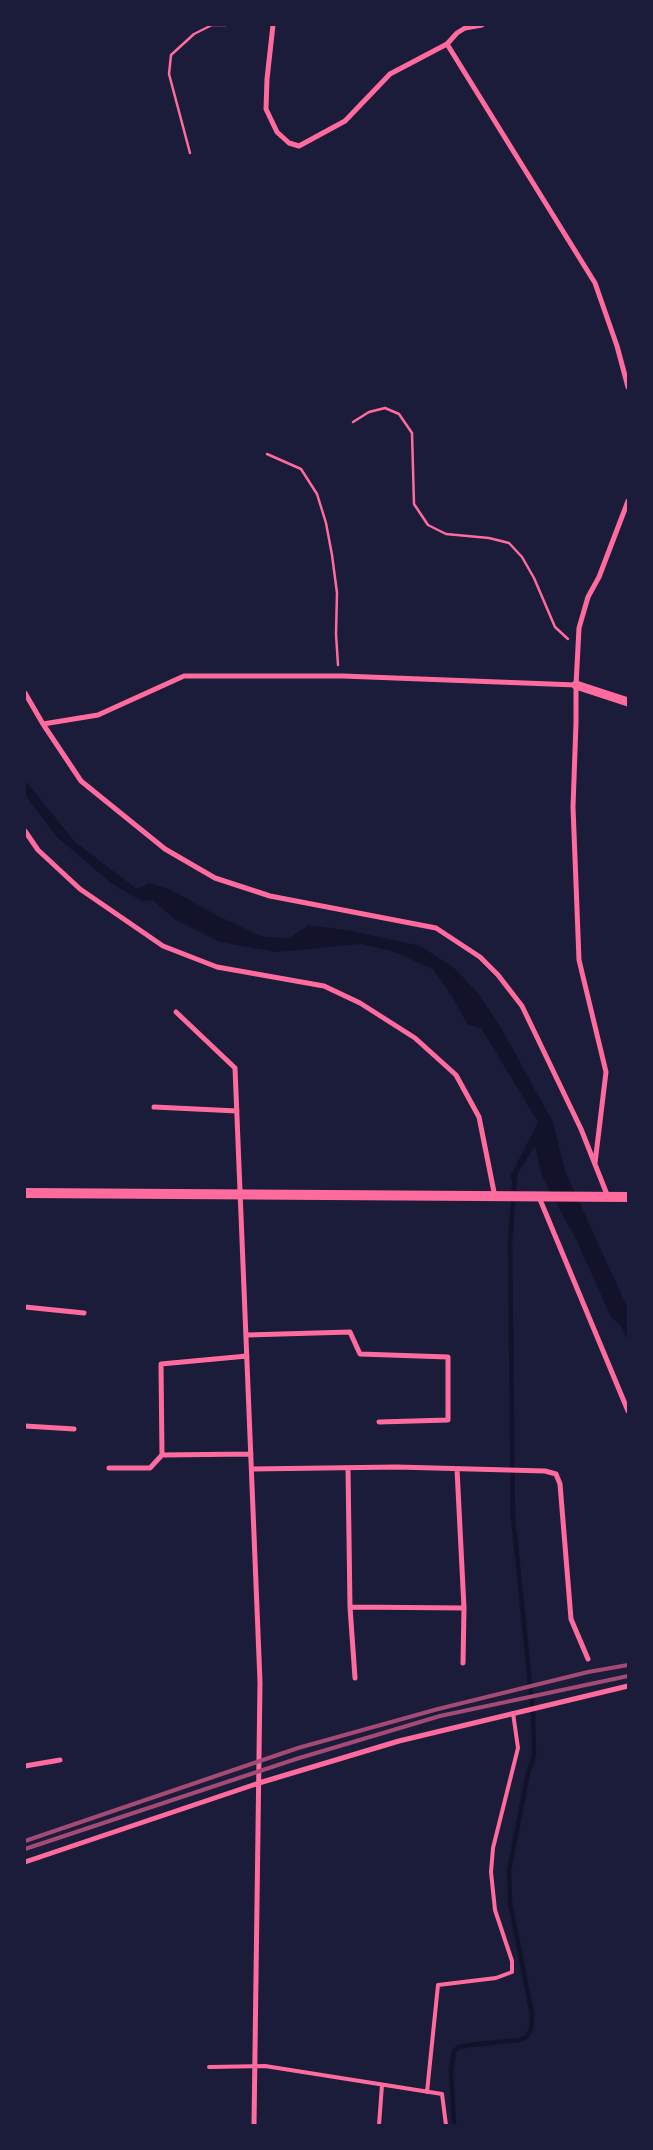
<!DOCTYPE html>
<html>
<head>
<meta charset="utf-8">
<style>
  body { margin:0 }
  #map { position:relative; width:653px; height:2150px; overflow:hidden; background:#1b1b3a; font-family:"Titillium Web",sans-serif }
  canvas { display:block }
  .frame { position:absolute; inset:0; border:26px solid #1b1b3a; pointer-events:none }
</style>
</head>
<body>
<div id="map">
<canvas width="653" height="2150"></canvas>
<div class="frame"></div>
</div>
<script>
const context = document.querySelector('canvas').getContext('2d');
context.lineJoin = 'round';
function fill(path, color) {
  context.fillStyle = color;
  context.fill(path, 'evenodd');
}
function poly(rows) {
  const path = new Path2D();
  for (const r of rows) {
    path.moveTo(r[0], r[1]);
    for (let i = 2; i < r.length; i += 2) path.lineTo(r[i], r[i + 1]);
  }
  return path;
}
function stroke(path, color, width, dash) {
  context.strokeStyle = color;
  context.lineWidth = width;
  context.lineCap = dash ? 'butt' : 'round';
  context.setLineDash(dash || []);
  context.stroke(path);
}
const water = poly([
  [25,777,27,783,75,842,137,889,149,883,169,889,218,916,263,937,289,938,309,925,351,931,420,946,453,967,478,993,501,1028,553,1122,565,1171,628,1309,628,1341,620,1325,611,1317,577,1241,542,1176,535,1146,518,1173,517,1178,509,1179,538,1122,481,1028,468,1025,453,998,433,969,392,951,360,944,277,952,220,942,174,919,153,900,142,901,111,883,57,837,25,795]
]);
const stream = poly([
  [454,2125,451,2071,454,2051,459,2047,470,2045,519,2040,527,2037,531,2029,532,2014,510,1903,509,1871,528,1773,534,1756,533,1713,513,1516,510,1242,515,1173]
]);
const path = poly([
  [190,153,169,74,171,55,194,34,212,25,226,25],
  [353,422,369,412,385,408,399,414,412,433,414,504,428,525,446,534,489,538,509,543,522,557,534,578,555,627,568,639],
  [267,454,301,469,317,494,326,523,332,555,337,593,336,634,338,665]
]);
const service = poly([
  [209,2067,265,2066,442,2094,446,2125],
  [427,2092,438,1985,496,1978,512,1972,512,1961,495,1910,491,1872,493,1848,518,1748,513,1713],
  [379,2125,382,2085]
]);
const minor = poly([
  [273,25,267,79,266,109,277,132,289,143,299,146,345,121,390,74,447,44,457,33,465,28,482,25],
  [447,44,595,283,617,346,628,387],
  [25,693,43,724,81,781,165,849,215,878,270,896,436,928,480,957,498,975,522,1006,581,1129,608,1197],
  [43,724,98,715,184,676,343,676,576,685],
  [25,831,38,850,80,889,163,946,217,967,324,986,360,1003,415,1038,456,1075,479,1117,495,1197],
  [176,1012,235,1068,260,1682,254,2125],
  [154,1107,237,1111],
  [595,1163,606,1072,579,960,573,807,576,723,576,685,579,628,588,597,599,577,628,501],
  [539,1197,628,1411],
  [25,1307,84,1313],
  [247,1335,350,1332,360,1354,448,1357,448,1420,379,1422],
  [247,1356,161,1364,162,1455,251,1454],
  [25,1426,74,1429],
  [109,1468,150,1468,162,1455],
  [348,1468,350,1607,355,1678],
  [252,1469,397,1467,545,1471,556,1474,560,1484,571,1619,588,1659],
  [457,1469,464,1608,463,1663],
  [350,1607,464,1608],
  [25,1766,60,1760],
  [25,1862,259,1783,399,1741,628,1686]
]);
const tertiary = poly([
  [576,685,628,702]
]);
const secondary = poly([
  [25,1193,628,1197]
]);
const rail = poly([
  [25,1841,298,1748,438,1709,588,1672,628,1665],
  [25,1849,296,1759,440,1716,628,1676]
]);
fill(water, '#12122b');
stroke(stream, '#12122b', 4.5);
stroke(path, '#ff6b9d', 2.5);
stroke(service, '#ff6b9d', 4);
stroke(minor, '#ff6b9d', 5);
stroke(tertiary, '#ff6b9d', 9);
stroke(secondary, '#ff6b9d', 10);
stroke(rail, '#a44b75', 4);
</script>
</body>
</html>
